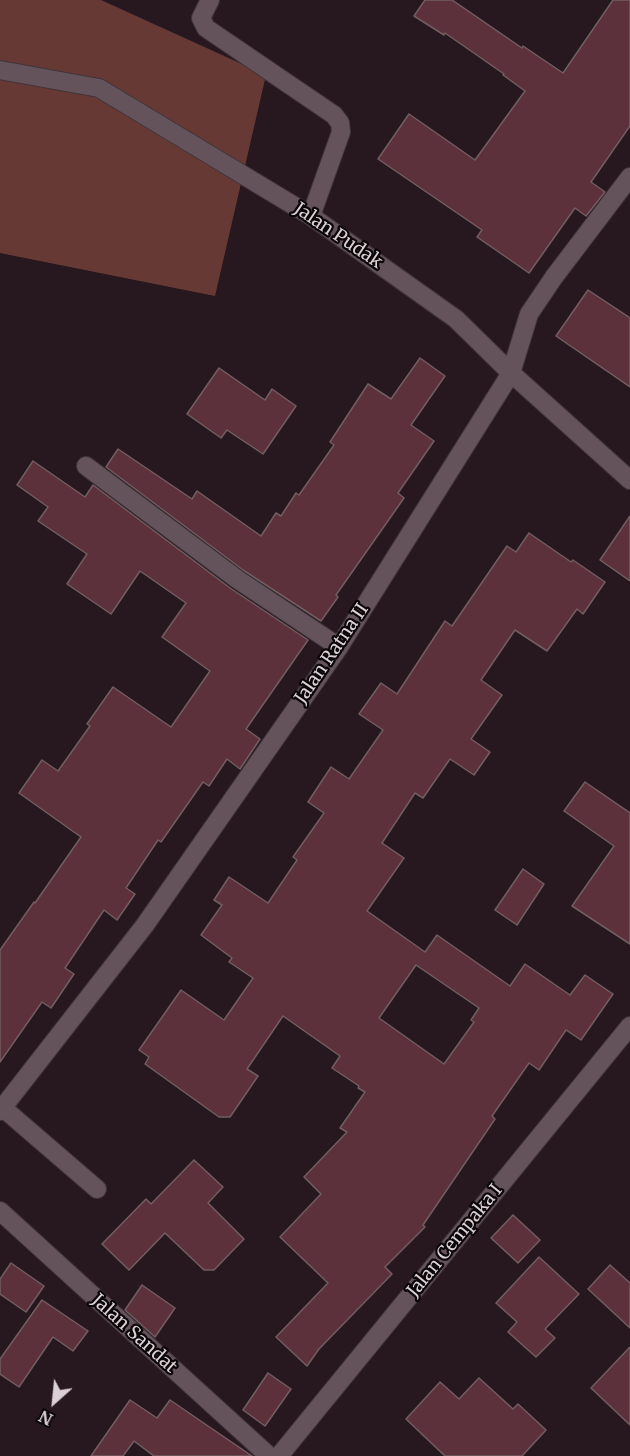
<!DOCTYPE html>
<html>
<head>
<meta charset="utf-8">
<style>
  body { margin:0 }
  #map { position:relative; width:630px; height:1456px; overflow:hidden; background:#271820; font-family:Merriweather,serif }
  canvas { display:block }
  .north { position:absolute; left:24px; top:1372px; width:60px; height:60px; -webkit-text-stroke:4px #0b0608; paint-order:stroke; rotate:207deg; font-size:16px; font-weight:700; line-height:24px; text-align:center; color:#dbd0d5 }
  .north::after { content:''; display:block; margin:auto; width:21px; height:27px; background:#dbd0d5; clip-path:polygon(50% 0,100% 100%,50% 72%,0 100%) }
</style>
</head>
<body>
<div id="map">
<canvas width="630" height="1456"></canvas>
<div class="north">N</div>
</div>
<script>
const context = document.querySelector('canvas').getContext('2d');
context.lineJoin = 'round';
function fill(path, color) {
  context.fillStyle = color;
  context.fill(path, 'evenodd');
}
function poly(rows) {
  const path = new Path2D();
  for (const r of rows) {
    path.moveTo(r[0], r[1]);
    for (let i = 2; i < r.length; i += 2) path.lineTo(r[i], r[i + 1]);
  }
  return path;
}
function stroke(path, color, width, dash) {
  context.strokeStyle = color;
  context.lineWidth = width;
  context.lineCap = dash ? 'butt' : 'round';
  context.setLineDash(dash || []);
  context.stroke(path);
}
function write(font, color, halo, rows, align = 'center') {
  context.font = font + ' Merriweather,serif';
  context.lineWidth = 4.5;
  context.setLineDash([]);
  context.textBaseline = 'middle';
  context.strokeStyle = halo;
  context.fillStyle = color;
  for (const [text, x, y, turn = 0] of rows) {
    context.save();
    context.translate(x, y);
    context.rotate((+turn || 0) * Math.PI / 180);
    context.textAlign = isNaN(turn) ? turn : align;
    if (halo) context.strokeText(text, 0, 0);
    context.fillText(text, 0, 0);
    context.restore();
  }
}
const forest = poly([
  [0,0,101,0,266,75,215,296,0,253]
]);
const building = poly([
  [425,0,452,0,522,48,523,46,563,73,613,0,630,0,630,126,591,182,605,192,586,216,575,208,529,273,477,237,482,230,378,159,409,114,475,160,525,91,503,75,504,74,445,33,444,35,414,16,425,0],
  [588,290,630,318,630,387,556,336,588,290],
  [420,358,445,376,411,425,434,441,398,493,404,498,336,595,338,597,321,621,243,570,106,467,118,449,192,499,197,491,261,536,276,513,281,516,296,493,299,495,334,445,330,442,368,384,391,399,420,358],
  [219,368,265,400,272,389,296,406,263,454,227,430,221,438,187,414,219,368],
  [33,461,85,497,93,485,230,588,308,640,246,729,260,739,240,769,227,759,209,786,203,782,161,842,158,840,126,888,135,894,117,920,104,910,65,968,74,974,51,1008,42,1002,0,1062,0,950,34,902,35,903,81,837,19,793,42,760,58,771,90,726,87,724,113,687,171,727,210,671,162,637,186,603,140,571,111,614,67,584,87,554,38,521,48,507,17,485,33,461],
  [630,516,630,581,600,560,630,516],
  [529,533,571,562,573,560,605,582,583,614,577,609,547,651,515,630,481,680,502,695,471,739,490,752,474,775,450,759,423,798,415,793,382,843,404,858,367,911,425,952,437,935,510,986,525,964,570,995,585,975,613,994,581,1040,566,1030,539,1070,529,1063,492,1116,495,1119,423,1225,425,1227,385,1267,392,1274,319,1349,307,1366,276,1337,328,1283,280,1237,321,1194,304,1177,347,1132,340,1128,365,1092,358,1088,359,1086,332,1068,340,1056,283,1016,247,1069,258,1076,230,1117,219,1117,145,1064,149,1057,139,1050,181,990,224,1020,253,978,229,962,232,958,201,935,222,905,214,900,229,877,268,903,297,860,293,857,324,813,308,802,331,767,349,779,383,730,359,714,381,683,397,694,445,621,452,626,507,546,516,552,529,533],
  [416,965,479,1008,471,1020,474,1022,444,1064,379,1018,416,965],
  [585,782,630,813,630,944,572,906,614,846,564,811,585,782],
  [523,869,544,884,517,925,495,910,523,869],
  [194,1160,223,1187,208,1203,244,1239,214,1270,204,1270,165,1233,129,1270,102,1244,146,1199,151,1204,194,1160],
  [513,1215,540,1240,518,1263,491,1238,513,1215],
  [539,1257,579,1294,545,1329,555,1338,536,1357,508,1332,517,1322,496,1303,539,1257],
  [11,1263,44,1286,26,1312,0,1294,0,1279,11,1263],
  [610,1265,630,1283,630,1328,588,1289,610,1265],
  [142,1285,175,1308,155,1337,125,1310,142,1285],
  [42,1300,88,1331,73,1351,53,1337,19,1387,0,1374,0,1359,42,1300],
  [630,1347,630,1425,591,1388,630,1347],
  [268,1373,291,1389,265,1426,243,1410,268,1373],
  [479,1378,513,1409,518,1404,546,1430,522,1456,445,1456,406,1419,440,1382,459,1399,479,1378],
  [130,1400,157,1418,170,1400,252,1456,154,1456,134,1441,123,1456,91,1456,130,1400]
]);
const lane = poly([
  [3,1108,97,1189]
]);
const street = poly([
  [210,0,201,18,206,28,334,115,340,123,341,132,311,216],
  [0,70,99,88,311,216,456,319,511,373,630,480],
  [86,466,237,579,339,647],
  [0,1111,145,925,339,647,511,373,529,314,554,277,630,177],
  [0,1211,269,1456],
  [279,1456,630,1026]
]);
const streetNames = [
  ["Jalan Pudak",338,236,34],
  ["Jalan Ratna II",332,654,-56],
  ["Jalan Cempaka I",455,1241,-51],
  ["Jalan Sandat",134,1334,42]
];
fill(forest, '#663935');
fill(building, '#5d313b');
stroke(building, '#725d61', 1.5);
stroke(lane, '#40353b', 20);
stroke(street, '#40353b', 20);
stroke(lane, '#65535c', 18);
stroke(street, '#65535c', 18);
write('18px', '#dbd0d5', '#0b0608', streetNames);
</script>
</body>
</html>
